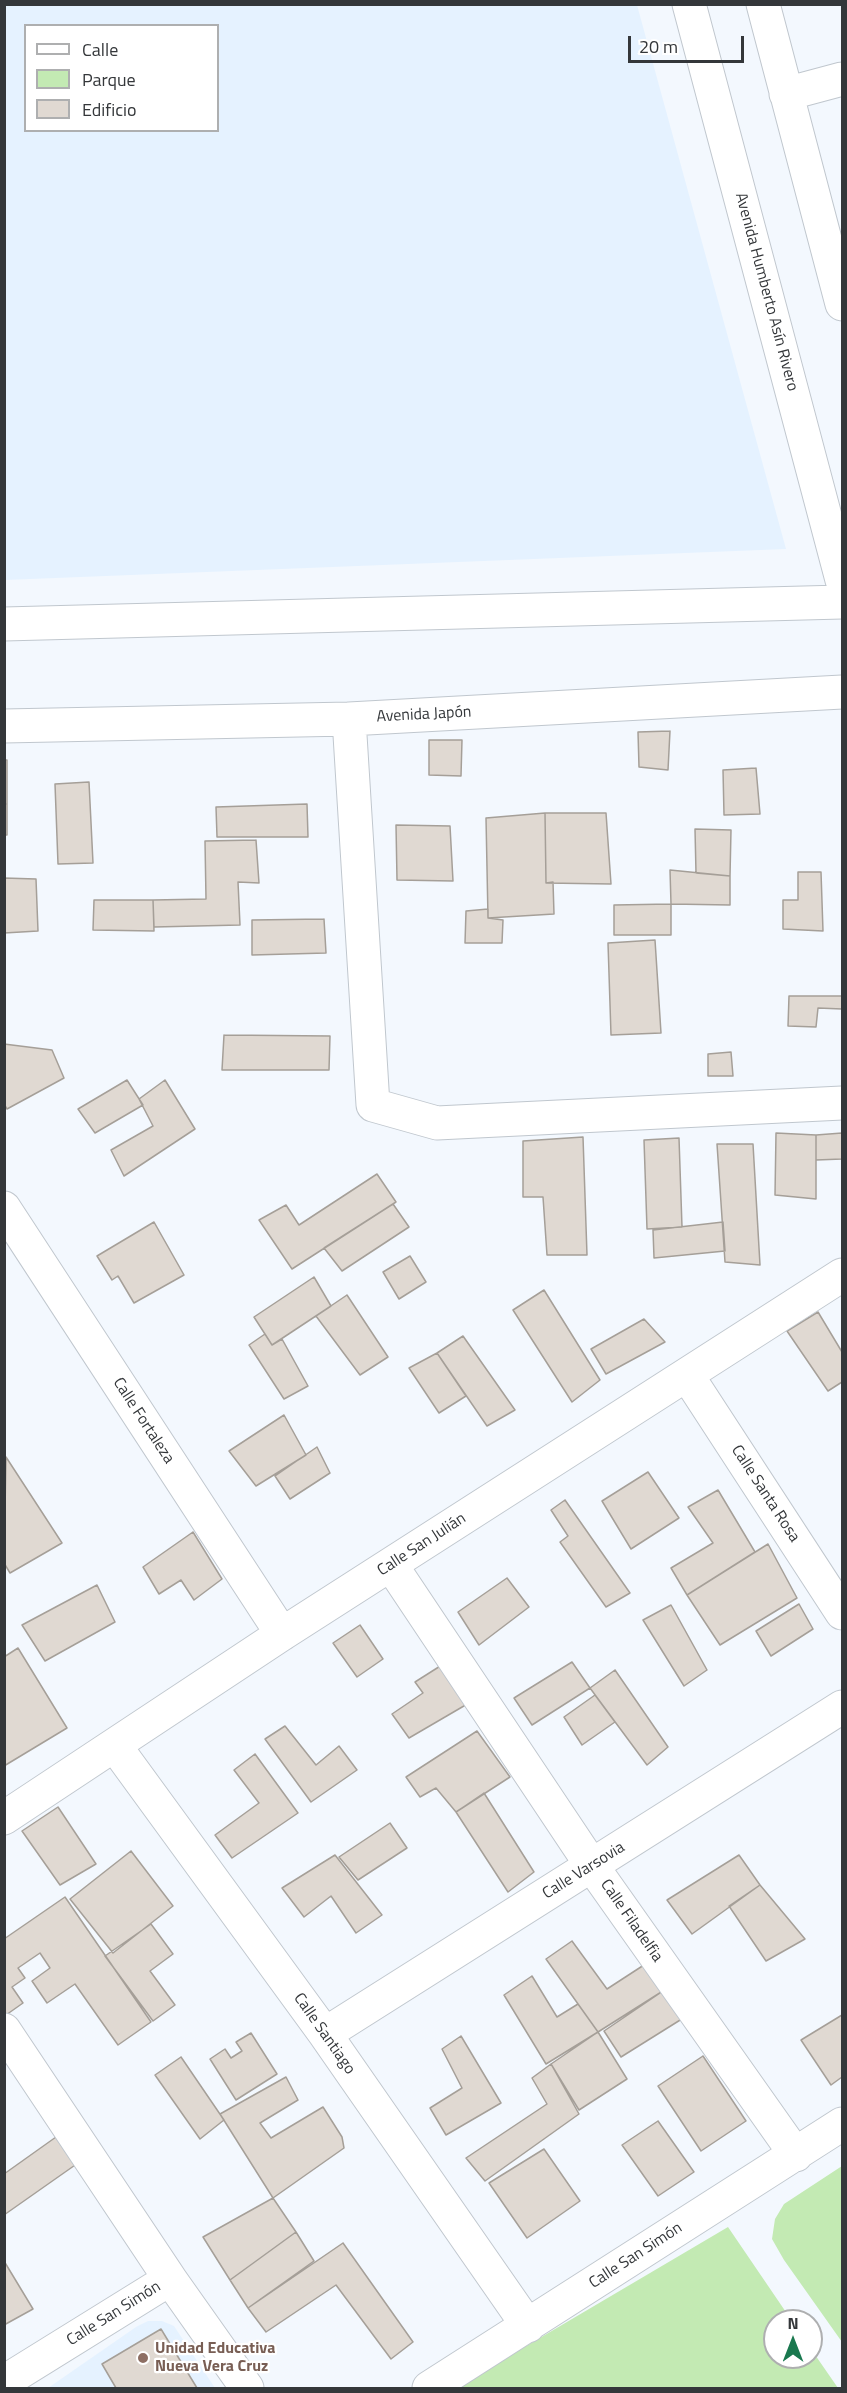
<!DOCTYPE html>
<html>
<head>
<meta charset="utf-8">
<style>
  body { margin:0 }
  #map { position:relative; width:847px; height:2393px; overflow:hidden; background:#f3f8fe; font-family:"Titillium Web",sans-serif }
  canvas { display:block }
  .frame { position:absolute; inset:0; border:6px solid #34373a; pointer-events:none }
  .legend { position:absolute; left:24px; top:24px; width:195px; height:108px; box-sizing:border-box; background:#fff; border:2px solid #aeafb0; margin:0; padding:8px 10px; list-style:none; font-size:18px; color:#34373a }
  .legend li { display:flex; align-items:center; gap:12px; height:30px }
  .legend b { width:30px; border:2px solid #aeafb0 }
  .north { position:absolute; left:763px; top:2309px; width:60px; height:60px; box-sizing:border-box; background:#fff; border:2px solid #aeafb0; border-radius:50%; rotate:0deg; font-size:16px; font-weight:700; line-height:24px; text-align:center; color:#34373a }
  .north::after { content:''; display:block; margin:auto; width:21px; height:27px; background:#1a784f; clip-path:polygon(50% 0,100% 100%,50% 72%,0 100%) }
  .scale { position:absolute; left:628px; top:36px; width:116px; height:27px; box-sizing:border-box; border:3px solid #34373a; border-top:0; padding-left:8px; font-size:18px; line-height:21px; white-space:nowrap; color:#34373a; -webkit-text-stroke:4px #fff; paint-order:stroke }
</style>
</head>
<body>
<div id="map">
<canvas width="847" height="2393"></canvas>
<div class="frame"></div>
<ul class="legend">
<li><b style="height:8px;background:#fff"></b>Calle</li>
<li><b style="height:16px;background:#c3eab3"></b>Parque</li>
<li><b style="height:16px;background:#e0d9d2"></b>Edificio</li>
</ul>
<div class="north">N</div>
<div class="scale">20 m</div>
</div>
<script>
const context = document.querySelector('canvas').getContext('2d');
context.lineJoin = 'round';
function fill(path, color) {
  context.fillStyle = color;
  context.fill(path, 'evenodd');
}
function poly(rows) {
  const path = new Path2D();
  for (const r of rows) {
    path.moveTo(r[0], r[1]);
    for (let i = 2; i < r.length; i += 2) path.lineTo(r[i], r[i + 1]);
  }
  return path;
}
function stroke(path, color, width, dash) {
  context.strokeStyle = color;
  context.lineWidth = width;
  context.lineCap = dash ? 'butt' : 'round';
  context.setLineDash(dash || []);
  context.stroke(path);
}
function write(font, color, halo, rows, align = 'center') {
  context.font = font + ' "Titillium Web",sans-serif';
  context.lineWidth = 4.5;
  context.setLineDash([]);
  context.textBaseline = 'middle';
  context.strokeStyle = halo;
  context.fillStyle = color;
  for (const [text, x, y, turn = 0] of rows) {
    context.save();
    context.translate(x, y);
    context.rotate((+turn || 0) * Math.PI / 180);
    context.textAlign = isNaN(turn) ? turn : align;
    if (halo) context.strokeText(text, 0, 0);
    context.fillText(text, 0, 0);
    context.restore();
  }
}
const built = poly([
  [4,5,637,5,786,549,5,580],
  [26,26,218,26,218,130,26,130],
  [148,2321,162,2321,174,2326,215,2388,48,2388,136,2327]
]);
const green = poly([
  [842,2166,842,2342,784,2260,772,2239,775,2219,784,2204],
  [728,2227,792,2321,775,2321,775,2357,811,2357,811,2349,838,2388,455,2388]
]);
const building = poly([
  [670,731,668,770,639,767,638,732,670,731],
  [429,740,462,740,461,776,429,775,429,740],
  [4,760,7,760,7,804,4,804,4,760],
  [756,768,760,814,724,815,723,770,756,768],
  [89,782,93,863,58,864,55,784,89,782],
  [4,804,7,804,7,835,4,835,4,804],
  [307,804,308,837,217,837,216,807,307,804],
  [545,813,546,883,553,882,554,914,488,918,486,818,545,813],
  [545,813,606,813,611,884,546,883,545,813],
  [396,825,450,826,453,881,397,880,396,825],
  [695,829,731,830,730,876,696,873,695,829],
  [256,840,259,883,238,882,240,925,154,927,153,900,206,899,205,841,256,840],
  [670,870,730,876,730,905,671,904,670,870],
  [798,872,821,872,823,931,783,929,783,900,798,900,798,872],
  [4,878,36,879,38,931,4,933,4,878],
  [94,900,153,900,154,931,93,930,94,900],
  [671,904,671,935,614,935,614,905,671,904],
  [488,909,488,918,503,920,502,943,465,943,466,911,488,909],
  [324,919,326,953,252,955,252,920,324,919],
  [655,940,661,1033,611,1035,608,943,655,940],
  [789,996,842,996,842,1009,818,1008,816,1027,788,1026,789,996],
  [224,1035,330,1036,329,1070,222,1070,224,1035],
  [4,1044,52,1050,64,1078,7,1109,4,1104,4,1044],
  [731,1052,733,1076,708,1076,708,1054,731,1052],
  [127,1080,143,1105,95,1133,78,1109,127,1080],
  [165,1080,195,1129,124,1176,111,1150,153,1126,139,1099,165,1080],
  [776,1133,816,1135,816,1199,775,1195,776,1133],
  [842,1133,842,1159,816,1160,816,1135,842,1133],
  [583,1137,587,1255,547,1255,543,1197,523,1197,523,1141,583,1137],
  [679,1138,682,1227,647,1229,644,1140,679,1138],
  [717,1144,753,1144,760,1265,725,1262,717,1144],
  [377,1174,396,1202,292,1269,259,1220,286,1205,299,1225,377,1174],
  [393,1204,409,1227,342,1271,324,1248,393,1204],
  [154,1222,184,1275,134,1303,118,1276,112,1280,97,1256,154,1222],
  [723,1222,725,1251,654,1258,653,1230,723,1222],
  [410,1256,426,1282,399,1299,383,1272,410,1256],
  [314,1277,331,1306,272,1345,254,1317,314,1277],
  [544,1290,600,1380,572,1402,513,1310,544,1290],
  [347,1295,388,1357,360,1375,316,1316,347,1295],
  [818,1312,842,1352,842,1382,828,1391,787,1331,818,1312],
  [644,1319,665,1342,606,1374,591,1349,644,1319],
  [265,1334,272,1345,282,1339,308,1386,284,1399,249,1345,265,1334],
  [463,1336,515,1410,487,1426,437,1353,463,1336],
  [437,1353,466,1396,439,1413,409,1368,437,1353],
  [284,1415,306,1455,256,1486,229,1451,284,1415],
  [317,1447,330,1473,290,1499,275,1476,317,1447],
  [6,1457,62,1543,10,1573,4,1563,6,1457],
  [648,1472,679,1518,631,1549,602,1501,648,1472],
  [718,1490,755,1552,687,1595,671,1568,713,1543,688,1507,718,1490],
  [565,1500,630,1593,606,1607,560,1542,568,1536,551,1510,565,1500],
  [193,1532,222,1579,194,1600,181,1580,159,1594,143,1567,193,1532],
  [768,1544,797,1598,720,1645,687,1595,768,1544],
  [507,1578,529,1607,479,1645,458,1612,507,1578],
  [97,1585,115,1622,45,1661,22,1625,97,1585],
  [799,1604,813,1629,771,1656,756,1631,799,1604],
  [671,1605,707,1670,684,1686,643,1620,671,1605],
  [360,1625,383,1659,357,1677,333,1643,360,1625],
  [18,1648,67,1728,4,1766,4,1657,18,1648],
  [572,1662,590,1688,532,1725,514,1698,572,1662],
  [445,1663,469,1703,409,1738,392,1714,423,1693,415,1682,445,1663],
  [615,1670,668,1747,647,1765,590,1688,615,1670],
  [595,1695,615,1722,582,1745,564,1717,595,1695],
  [285,1726,316,1765,339,1746,357,1770,311,1802,265,1739,285,1726],
  [477,1731,510,1777,456,1812,436,1788,420,1797,406,1777,477,1731],
  [255,1754,298,1813,232,1858,215,1835,259,1803,234,1770,255,1754],
  [484,1793,534,1872,508,1892,456,1812,484,1793],
  [58,1807,96,1864,60,1885,22,1831,58,1807],
  [390,1823,407,1848,358,1880,339,1857,390,1823],
  [131,1851,173,1906,113,1953,70,1899,131,1851],
  [335,1855,382,1915,356,1933,331,1896,304,1917,282,1888,335,1855],
  [739,1855,760,1885,692,1934,667,1900,739,1855],
  [760,1885,805,1939,766,1961,729,1906,760,1885],
  [65,1897,151,2022,118,2045,75,1984,47,2003,32,1981,50,1968,40,1953,18,1968,25,1978,12,1987,23,2003,6,2015,4,2012,4,1939,65,1897],
  [151,1924,173,1954,150,1971,175,2005,153,2021,105,1956,151,1924],
  [572,1941,607,1989,647,1963,666,1989,598,2032,546,1959,572,1941],
  [532,1976,557,2017,578,2004,598,2032,546,2064,504,1995,532,1976],
  [666,1989,685,2017,621,2057,604,2031,666,1989],
  [842,2015,842,2077,831,2085,801,2040,842,2015],
  [598,2032,627,2079,579,2110,551,2064,598,2032],
  [251,2033,277,2074,236,2100,210,2059,225,2049,231,2058,242,2051,236,2042,251,2033],
  [461,2036,501,2103,446,2135,430,2108,462,2088,442,2049,461,2036],
  [703,2056,746,2121,701,2151,658,2086,703,2056],
  [181,2057,224,2120,200,2139,155,2075,181,2057],
  [551,2064,579,2114,485,2181,466,2158,547,2104,532,2078,551,2064],
  [286,2077,298,2100,260,2123,271,2138,323,2107,342,2137,344,2148,273,2198,220,2114,286,2077],
  [658,2121,694,2172,658,2196,622,2145,658,2121],
  [56,2137,78,2163,4,2215,4,2174,56,2137],
  [544,2149,580,2201,527,2238,489,2183,544,2149],
  [273,2198,296,2232,230,2280,203,2237,273,2198],
  [296,2232,314,2261,248,2308,230,2280,296,2232],
  [343,2243,413,2342,391,2359,336,2285,266,2332,248,2308,343,2243],
  [4,2261,33,2309,4,2325,4,2261],
  [161,2329,197,2388,116,2388,102,2364,161,2329]
]);
const minor = poly([
  [689,4,842,580],
  [763,4,842,304],
  [786,94,842,79],
  [4,624,842,602],
  [349,719,373,1105,437,1123,842,1103],
  [4,726,349,719,842,692],
  [4,1208,282,1634],
  [687,1375,842,1613],
  [391,1565,592,1866,796,2155],
  [115,1746,325,2034,528,2326],
  [4,1818,282,1634,842,1275],
  [4,2030,170,2279],
  [325,2034,842,1707],
  [4,2382,170,2279,247,2388],
  [429,2388,842,2124]
]);
const markers = [
  [143,2358,6,"#8d6e63"]
];
const streetNames = [
  ["Avenida Humberto Asín Rivero",766,292,75],
  ["Avenida Japón",424,715,-3],
  ["Calle Fortaleza",143,1421,57],
  ["Calle Santa Rosa",765,1494,57],
  ["Calle San Julián",422,1545,-33],
  ["Calle Varsovia",584,1871,-32],
  ["Calle Filadelfia",631,1921,55],
  ["Calle Santiago",324,2034,55],
  ["Calle San Simón",636,2256,-33],
  ["Calle San Simón",114,2314,-32]
];
const educationNames = [
  ["Unidad Educativa",155,2349],
  ["Nueva Vera Cruz",155,2367]
];
fill(built, '#e5f2ff');
fill(green, '#c3eab3');
fill(building, '#e0d9d2');
stroke(building, '#a59f98', 1.5);
stroke(minor, '#c0c7ce', 35);
stroke(minor, '#fff', 33);
for (const [x, y, r, color] of markers) {
  const dot = new Path2D();
  dot.arc(x, y, r, 0, 2 * Math.PI);
  context.fillStyle = color;
  context.fill(dot);
  stroke(dot, '#fff', 2);
}
write('16px', '#34373a', '#fff', streetNames);
write('bold 16px', '#785e54', '#fff', educationNames, 'left');
</script>
</body>
</html>
